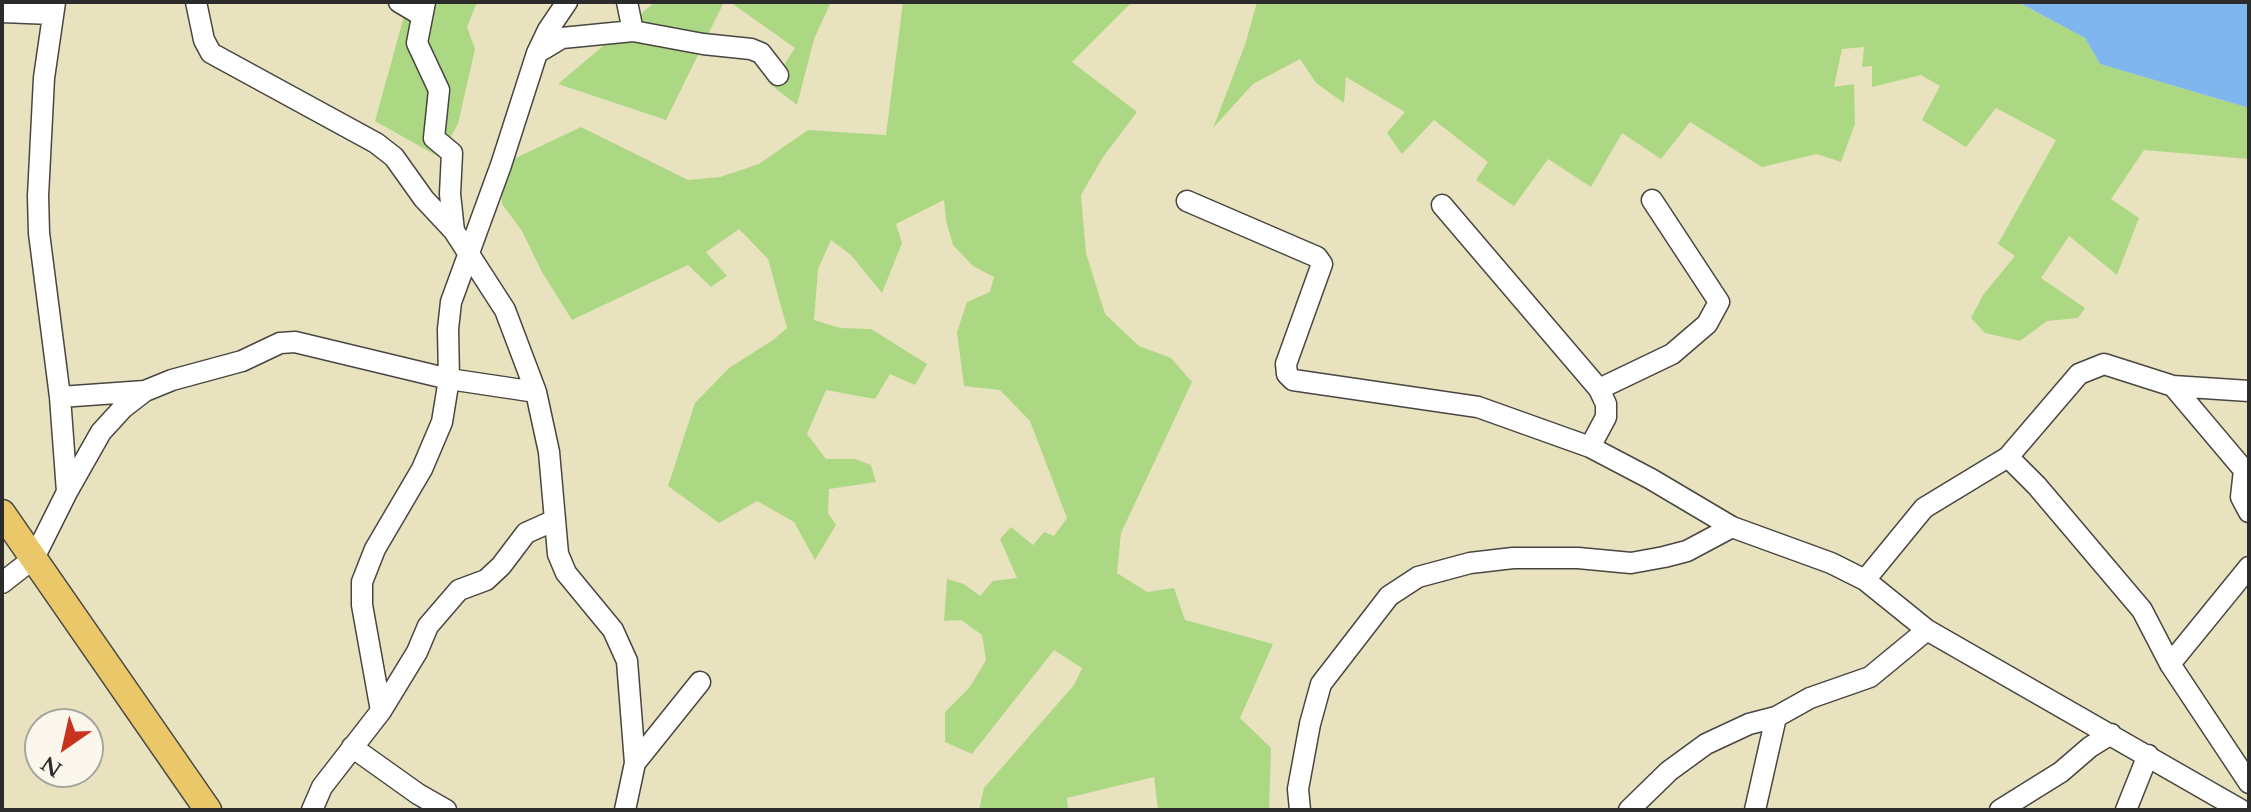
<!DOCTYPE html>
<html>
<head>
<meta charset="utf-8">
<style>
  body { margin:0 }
  #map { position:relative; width:2251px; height:812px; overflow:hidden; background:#e9e2bf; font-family:Cardo,serif }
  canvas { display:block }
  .frame { position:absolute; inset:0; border:4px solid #2b2b2b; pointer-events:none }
  .north { position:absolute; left:24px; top:708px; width:80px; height:80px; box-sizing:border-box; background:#fbf7ec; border:2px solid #a8a59f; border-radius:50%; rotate:214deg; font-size:22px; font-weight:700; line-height:32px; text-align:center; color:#2b2b2b }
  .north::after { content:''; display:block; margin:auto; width:28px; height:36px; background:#c8321e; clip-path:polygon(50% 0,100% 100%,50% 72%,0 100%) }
</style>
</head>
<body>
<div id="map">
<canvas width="2251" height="812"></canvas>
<div class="frame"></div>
<div class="north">N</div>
</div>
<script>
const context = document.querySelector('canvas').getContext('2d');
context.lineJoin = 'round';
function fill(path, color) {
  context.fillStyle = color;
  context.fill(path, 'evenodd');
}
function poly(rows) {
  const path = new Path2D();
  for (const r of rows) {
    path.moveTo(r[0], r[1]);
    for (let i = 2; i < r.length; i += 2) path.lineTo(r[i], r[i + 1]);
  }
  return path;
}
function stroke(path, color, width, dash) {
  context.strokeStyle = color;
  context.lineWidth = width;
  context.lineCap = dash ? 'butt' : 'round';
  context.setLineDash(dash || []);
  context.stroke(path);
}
const green = poly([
  [408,2,477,2,467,27,475,49,458,124,439,157,375,121],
  [655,2,724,2,666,120,558,84],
  [730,2,831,2,814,39,797,105,771,85,795,48],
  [903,2,1132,2,1072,62,1137,112,1103,157,1081,195,1086,253,1105,314,1139,346,1171,358,1192,382,1121,533,1117,573,1147,592,1174,588,1185,620,1273,644,1240,718,1271,748,1269,810,1158,810,1154,777,1067,798,1068,810,979,810,984,788,1074,685,1082,668,1054,650,972,754,945,742,945,712,970,687,986,660,982,635,961,620,944,621,947,579,964,584,980,596,993,581,1017,578,1000,539,1011,527,1033,545,1044,532,1054,536,1067,518,1030,421,1000,390,964,386,957,332,967,302,990,292,994,277,973,266,953,245,946,221,944,200,896,224,902,243,882,293,851,255,831,240,818,269,814,320,840,328,871,329,927,364,915,385,890,374,875,399,826,390,807,434,826,459,855,459,871,465,876,482,829,489,828,513,836,525,815,560,794,522,757,501,719,523,668,486,695,403,729,368,773,340,787,328,768,259,739,229,706,252,727,276,711,287,688,265,572,320,542,272,522,231,502,204,501,165,581,127,688,180,720,177,759,164,808,130,886,135],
  [1257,2,2018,2,2085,38,2100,64,2249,108,2249,159,2144,150,2111,199,2139,218,2117,275,2069,236,2041,278,2085,308,2078,318,2047,321,2020,341,1985,333,1971,318,1983,295,2015,256,1998,244,2056,140,1996,108,1966,147,1922,120,1940,86,1921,75,1872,87,1872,66,1862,67,1864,47,1842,49,1834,87,1854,84,1855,124,1841,162,1817,154,1762,167,1690,122,1661,159,1622,133,1591,187,1548,159,1514,206,1476,180,1488,162,1434,120,1402,154,1387,133,1405,112,1346,77,1344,103,1316,83,1300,59,1253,84,1213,128,1245,45]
]);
const water = poly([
  [2018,2,2249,2,2249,108,2100,64,2085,38]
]);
const minor = poly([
  [196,2,204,40,211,53,376,143,394,157,424,199,454,231,505,310,536,392,549,452,558,554,566,573,613,630,627,661,635,763],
  [399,2,421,15],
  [425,2,417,43,439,90,434,138,452,153,450,194,454,231],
  [627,2,633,31],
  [2,12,52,14],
  [537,53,548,30,567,2],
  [1187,201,1317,257,1322,264,1286,364,1287,374,1293,380,1478,407,1590,447,1651,479,1732,527,1831,563,1865,580,1927,630,2241,810],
  [1442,205,1599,389,1606,404,1606,417,1590,447],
  [1599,389,1672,354,1707,324,1719,302,1652,200],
  [2249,391,2173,386,2244,470,2241,497,2249,512],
  [60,397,145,391],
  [2008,457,2079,374,2104,364,2173,386],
  [67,492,101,432,123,408,145,391,172,380,242,361,280,343,295,342,449,379,536,392],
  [1865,580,1924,508,2008,457,2037,486,2142,610,2170,664,2249,783],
  [2,583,34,558,67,492,60,397,39,233,38,196,44,78,55,2],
  [2170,664,2249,567],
  [381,711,362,605,362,582,375,549,422,469,442,422,449,379,448,329,451,302,501,165,537,53,562,38,633,31,703,44,751,49,761,53,778,75],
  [352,747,418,794,446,810],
  [312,810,322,787,381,711,417,652,428,626,459,590,486,580,501,566,526,533,555,520],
  [625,810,635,763,700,682],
  [1300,810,1298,789,1310,724,1321,684,1389,596,1418,577,1470,563,1513,558,1578,558,1631,563,1664,557,1687,551,1732,527],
  [1629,810,1669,771,1706,744,1749,724,1776,717],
  [1755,810,1776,717,1810,698,1870,677,1927,630],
  [2000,810,2061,772,2090,747,2111,734],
  [2126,810,2148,755]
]);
const major = poly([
  [2,513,208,810]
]);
fill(green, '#acd884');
fill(water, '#7fb6ee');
stroke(minor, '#484641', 23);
stroke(major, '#484641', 29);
stroke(minor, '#fff', 20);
stroke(major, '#eac769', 26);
</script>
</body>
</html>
